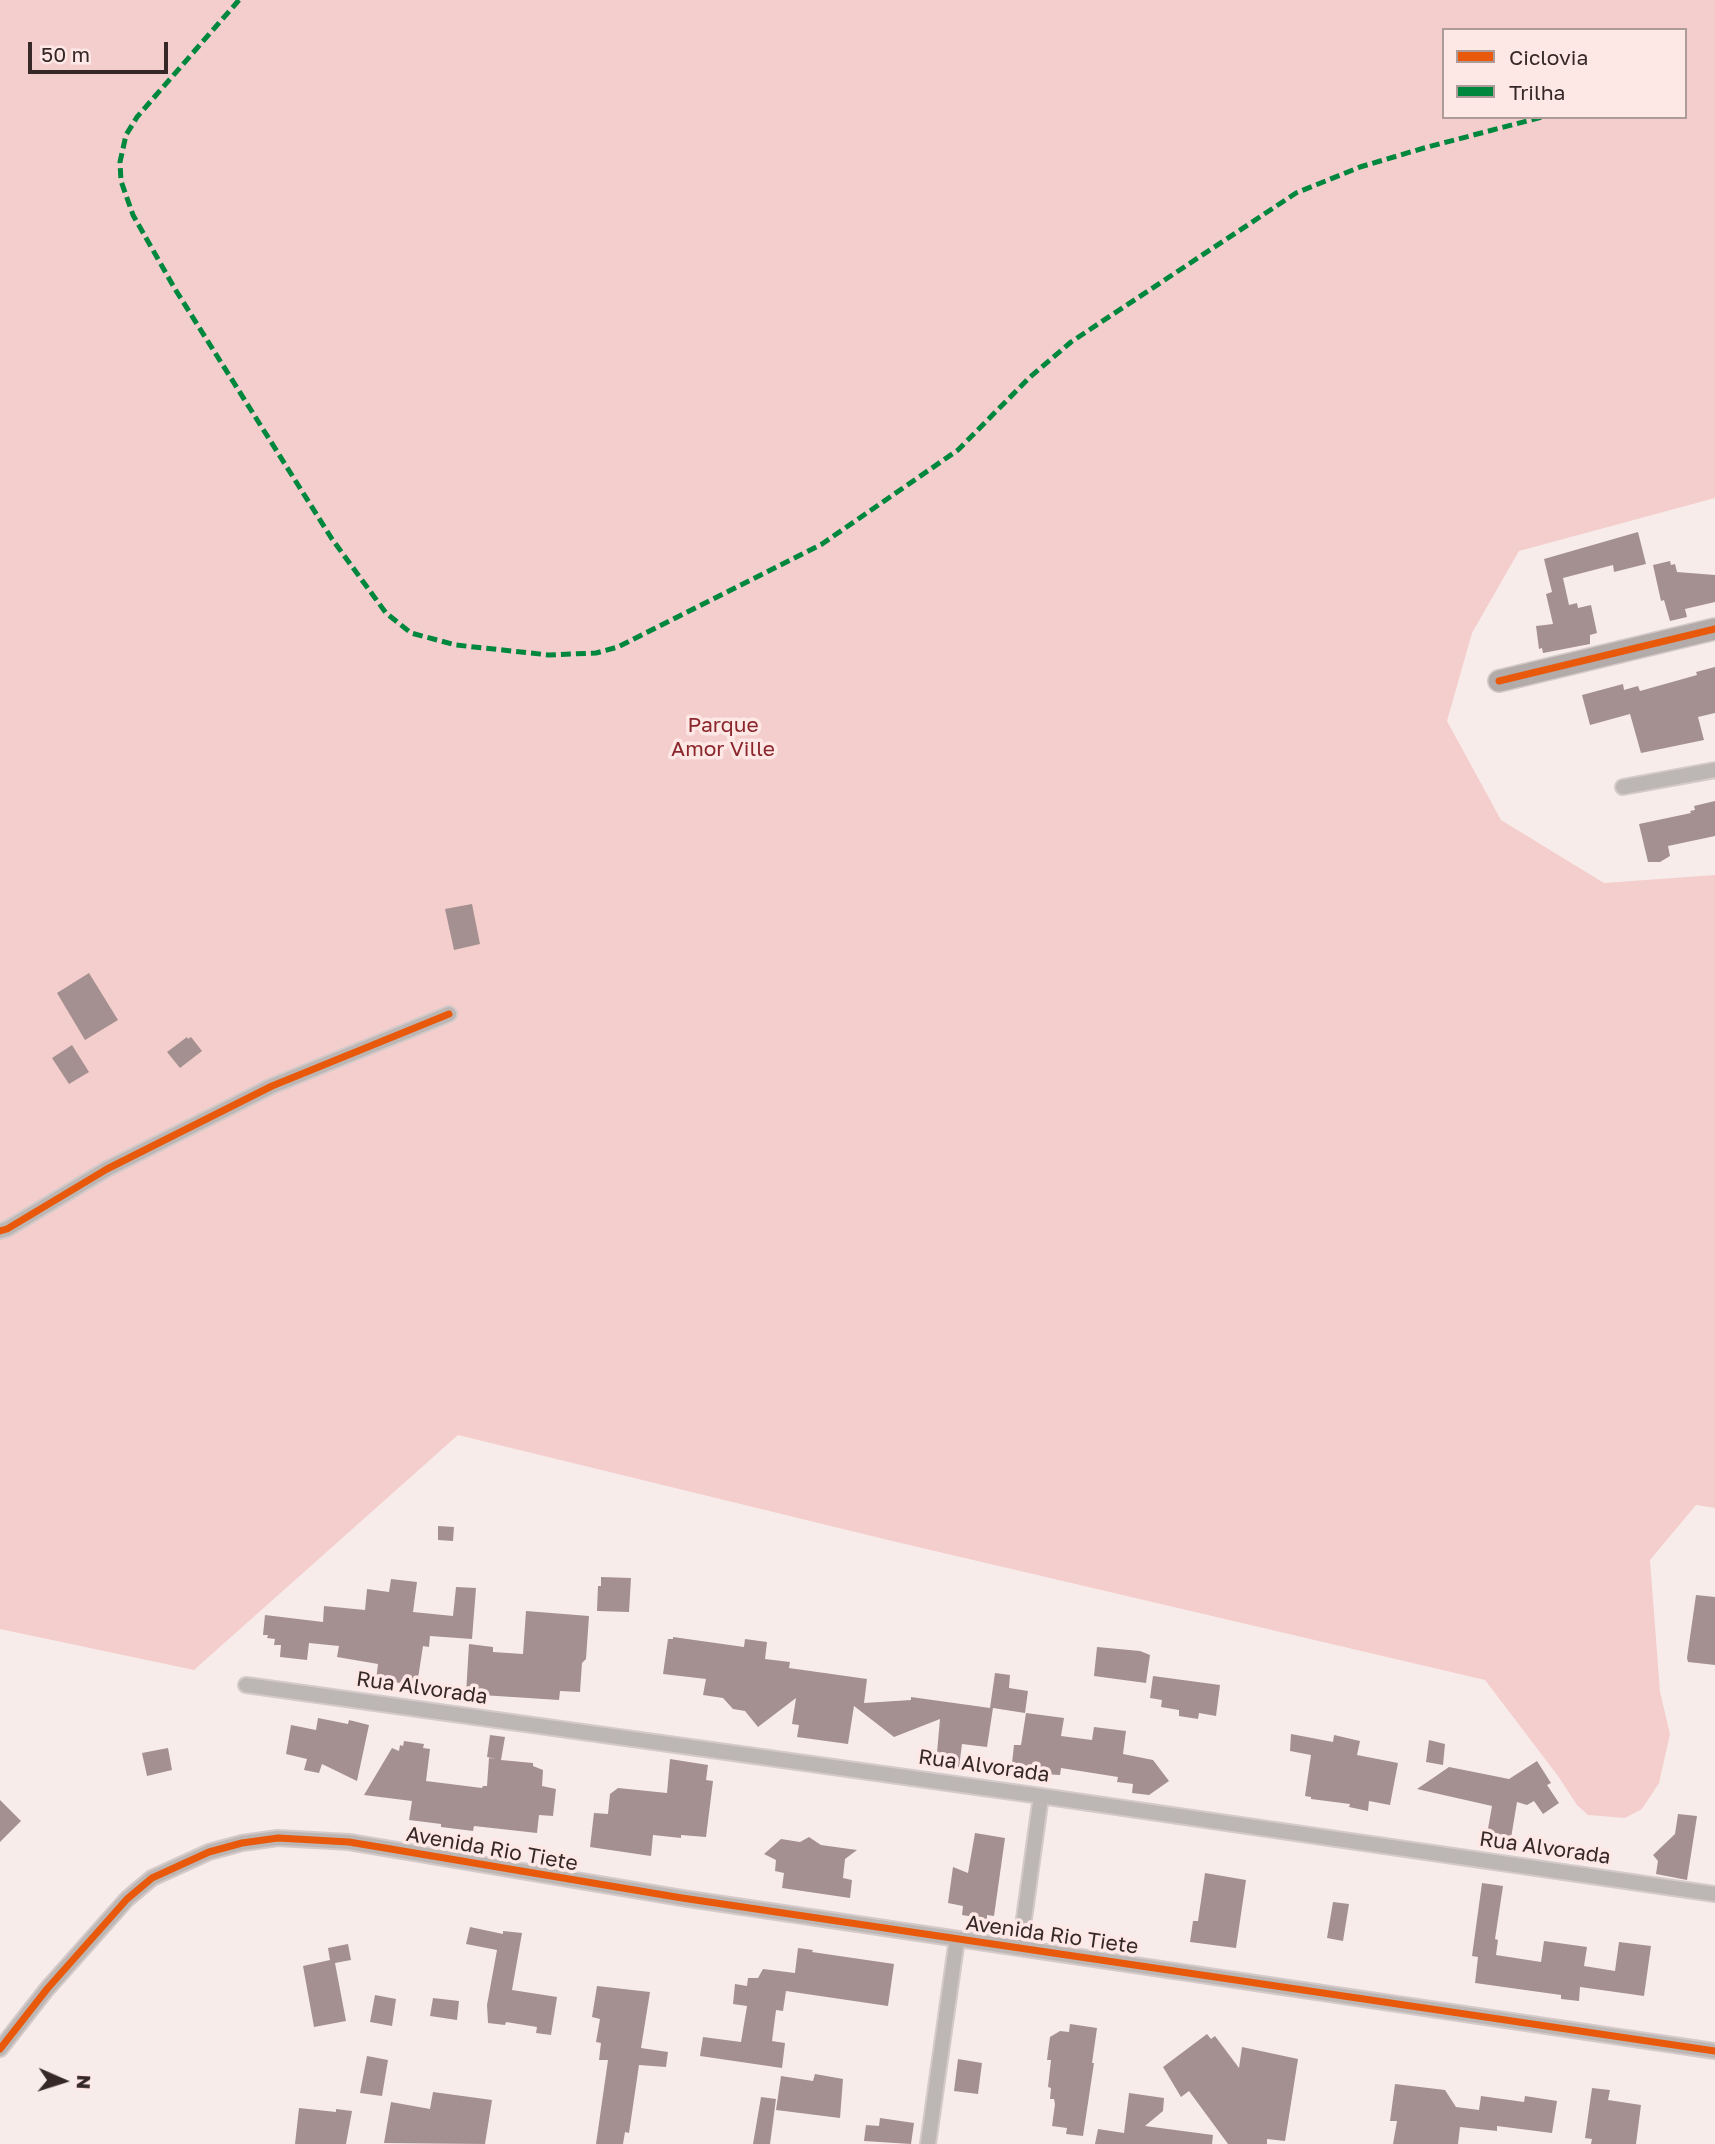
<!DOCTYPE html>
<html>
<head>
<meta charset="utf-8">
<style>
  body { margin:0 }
  #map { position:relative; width:1715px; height:2144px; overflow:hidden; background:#f8eceb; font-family:"Golos Text",sans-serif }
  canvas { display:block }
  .legend { position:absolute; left:1442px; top:28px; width:245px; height:91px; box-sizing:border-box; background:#fde8e6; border:2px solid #ad9b9a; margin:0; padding:9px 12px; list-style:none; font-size:21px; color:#352827 }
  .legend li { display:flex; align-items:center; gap:14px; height:35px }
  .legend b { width:35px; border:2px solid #ad9b9a }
  .north { position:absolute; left:28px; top:2046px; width:70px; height:70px; -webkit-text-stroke:5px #fde8e6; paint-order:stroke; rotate:93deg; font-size:19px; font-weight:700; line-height:28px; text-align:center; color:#352827 }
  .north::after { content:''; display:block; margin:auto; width:24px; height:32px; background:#352827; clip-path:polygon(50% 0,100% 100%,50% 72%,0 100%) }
  .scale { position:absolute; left:28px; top:42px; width:140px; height:32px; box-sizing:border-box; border:4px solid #352827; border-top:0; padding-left:9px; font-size:21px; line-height:24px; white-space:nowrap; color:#352827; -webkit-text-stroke:5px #fde8e6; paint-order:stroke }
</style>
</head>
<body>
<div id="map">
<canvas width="1715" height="2144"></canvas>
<ul class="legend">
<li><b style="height:9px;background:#e8590c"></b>Ciclovia</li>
<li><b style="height:9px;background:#00873e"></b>Trilha</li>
</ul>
<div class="north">N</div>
<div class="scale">50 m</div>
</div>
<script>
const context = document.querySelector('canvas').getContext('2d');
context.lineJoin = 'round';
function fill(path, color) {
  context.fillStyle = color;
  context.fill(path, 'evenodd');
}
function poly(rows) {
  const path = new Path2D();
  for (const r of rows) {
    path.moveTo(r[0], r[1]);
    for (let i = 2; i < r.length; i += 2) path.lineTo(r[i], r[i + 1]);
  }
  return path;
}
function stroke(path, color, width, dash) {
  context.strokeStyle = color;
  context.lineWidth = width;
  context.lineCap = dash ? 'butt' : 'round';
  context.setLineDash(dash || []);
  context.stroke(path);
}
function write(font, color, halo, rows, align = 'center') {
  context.font = font + ' "Golos Text",sans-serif';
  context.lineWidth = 7;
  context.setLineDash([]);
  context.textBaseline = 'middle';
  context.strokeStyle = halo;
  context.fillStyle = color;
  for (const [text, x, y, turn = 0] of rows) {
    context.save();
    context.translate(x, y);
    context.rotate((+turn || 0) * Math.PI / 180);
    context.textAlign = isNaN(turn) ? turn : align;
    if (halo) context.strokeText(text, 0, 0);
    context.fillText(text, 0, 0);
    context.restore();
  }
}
const green = poly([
  [0,0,1715,0,1715,498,1519,551,1472,633,1447,721,1501,820,1604,883,1715,875,1715,1508,1696,1505,1650,1560,1660,1692,1670,1734,1659,1783,1642,1809,1625,1818,1588,1815,1577,1805,1558,1776,1485,1680,888,1540,458,1435,194,1670,0,1629],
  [1444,30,1685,30,1685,117,1444,117]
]);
const building = poly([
  [1638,532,1646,564,1614,572,1613,565,1563,578,1569,605,1577,603,1578,608,1591,605,1597,633,1590,635,1590,644,1543,653,1542,648,1539,649,1536,626,1553,624,1546,594,1552,592,1544,559],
  [1670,561,1671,565,1675,564,1677,572,1715,575,1715,602,1685,609,1687,617,1670,621,1664,600,1661,601,1653,565],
  [1715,667,1715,713,1698,717,1704,740,1641,753,1630,714,1590,725,1582,695,1623,684,1624,690,1638,686,1640,691,1697,675,1696,672],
  [1715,801,1715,836,1668,846,1670,856,1660,862,1648,862,1639,824,1691,813,1690,811,1695,810,1694,806],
  [472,904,480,944,454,950,445,909],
  [89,973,118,1020,85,1040,57,993],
  [187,1037,188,1039,191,1037,202,1051,180,1068,167,1052],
  [72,1045,89,1072,69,1084,52,1058],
  [438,1526,454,1527,453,1541,438,1540],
  [601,1577,631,1578,629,1612,597,1611,598,1586,601,1586],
  [391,1579,417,1582,413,1612,453,1616,456,1587,476,1588,472,1639,430,1636,429,1647,423,1646,417,1685,376,1680,378,1664,337,1657,339,1646,309,1643,307,1660,280,1657,281,1645,274,1645,275,1639,267,1638,268,1635,263,1635,265,1615,323,1622,324,1606,365,1610,367,1589,389,1592],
  [1696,1595,1715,1597,1715,1665,1688,1662,1687,1658],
  [526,1611,589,1616,586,1659,582,1663,580,1692,560,1691,559,1700,466,1694,469,1644,493,1647,493,1652,523,1654],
  [673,1637,744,1647,745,1639,767,1642,765,1659,790,1662,789,1668,867,1679,864,1703,911,1700,911,1697,990,1708,995,1673,1010,1675,1009,1688,1028,1691,1025,1713,993,1708,987,1747,962,1744,959,1767,936,1764,940,1719,894,1737,854,1706,848,1744,797,1737,799,1725,792,1724,796,1698,758,1727,745,1711,733,1709,723,1698,703,1695,706,1679,663,1674,668,1639,673,1639],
  [1097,1647,1140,1651,1150,1655,1146,1683,1094,1676],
  [1153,1676,1220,1685,1216,1716,1199,1713,1198,1719,1179,1716,1179,1710,1161,1707,1162,1700,1150,1698],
  [1026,1713,1064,1718,1061,1736,1092,1740,1094,1727,1126,1731,1123,1754,1153,1760,1169,1781,1149,1795,1132,1793,1133,1784,1117,1782,1118,1777,1061,1768,1060,1775,1011,1772,1014,1745,1021,1745],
  [318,1718,348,1724,349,1720,369,1725,357,1781,322,1764,319,1773,304,1770,307,1759,286,1754,291,1725,316,1730],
  [1291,1734,1333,1742,1334,1735,1360,1741,1357,1755,1398,1763,1390,1805,1369,1801,1368,1811,1349,1807,1350,1804,1311,1799,1311,1797,1305,1796,1311,1755,1290,1751],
  [490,1735,505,1737,501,1760,533,1763,533,1766,543,1770,542,1786,556,1789,553,1816,539,1815,537,1833,474,1826,473,1831,441,1827,441,1824,409,1820,412,1801,364,1795,392,1748,399,1751,400,1745,403,1746,404,1741,424,1744,423,1748,430,1749,426,1781,482,1788,483,1786,487,1786,489,1758,496,1759,487,1757],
  [1429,1740,1445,1744,1443,1765,1426,1762],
  [168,1748,172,1770,147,1776,142,1753],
  [670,1759,708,1765,706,1780,713,1781,706,1837,681,1835,681,1838,653,1835,651,1856,590,1847,594,1813,608,1814,610,1794,618,1788,667,1793],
  [1537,1761,1551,1783,1547,1785,1559,1803,1543,1814,1534,1801,1527,1805,1517,1802,1510,1844,1486,1840,1492,1806,1417,1789,1449,1767,1509,1779],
  [0,1800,21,1821,0,1842],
  [1678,1814,1697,1816,1687,1880,1656,1874,1658,1861,1653,1855,1675,1834],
  [975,1833,1005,1838,994,1916,987,1915,987,1919,962,1915,963,1906,948,1903,953,1867,968,1873],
  [809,1837,821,1845,857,1850,845,1859,843,1878,852,1880,850,1898,782,1888,784,1873,775,1871,776,1860,764,1854,781,1839,800,1842],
  [1205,1873,1246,1880,1236,1948,1190,1942,1193,1921,1198,1921],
  [1482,1883,1503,1886,1495,1939,1498,1940,1496,1955,1541,1962,1544,1941,1587,1947,1584,1966,1615,1971,1619,1942,1651,1946,1644,1996,1580,1987,1579,2001,1561,1999,1561,1995,1475,1983,1478,1957,1472,1956],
  [1333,1902,1349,1904,1343,1941,1327,1938],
  [470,1927,503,1934,503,1931,522,1933,512,1990,557,1997,551,2035,536,2033,537,2027,506,2022,505,2025,488,2023,487,2005,497,1950,466,1944],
  [348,1944,351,1960,335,1963,346,2021,314,2027,303,1966,330,1960,328,1948],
  [798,1948,813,1950,812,1952,894,1964,888,2006,786,1991,783,2011,776,2010,772,2041,785,2043,782,2068,700,2056,703,2037,741,2042,747,2006,733,2004,735,1984,747,1986,748,1978,758,1978,763,1969,795,1973],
  [597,1986,650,1992,641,2048,668,2052,666,2067,639,2065,629,2133,625,2132,623,2144,596,2144,608,2060,599,2060,601,2043,596,2042,600,2019,592,2017],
  [375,1995,396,1999,392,2026,370,2022],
  [433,1998,459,2001,457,2020,430,2016],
  [1070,2024,1097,2028,1092,2063,1094,2063,1083,2136,1066,2134,1067,2128,1052,2126,1055,2104,1054,2099,1050,2099,1051,2088,1048,2087,1051,2060,1047,2060,1050,2037,1060,2031,1069,2032],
  [1207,2034,1211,2039,1215,2036,1239,2068,1242,2047,1298,2059,1285,2141,1267,2139,1267,2144,1228,2144,1189,2091,1181,2097,1163,2067],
  [367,2056,388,2060,382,2096,360,2093],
  [958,2059,982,2063,978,2094,954,2091],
  [815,2074,843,2079,840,2118,776,2110,781,2076,813,2081],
  [1395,2084,1445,2090,1456,2107,1479,2110,1481,2096,1524,2102,1525,2096,1557,2101,1552,2133,1497,2126,1497,2131,1460,2127,1458,2144,1393,2144,1397,2121,1390,2121],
  [1592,2088,1610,2090,1608,2100,1641,2105,1636,2144,1591,2144,1592,2139,1585,2138],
  [433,2092,492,2100,485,2144,384,2143,391,2102,430,2109],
  [1129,2093,1164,2098,1163,2111,1145,2126,1213,2135,1212,2144,1095,2144,1098,2129,1124,2133],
  [761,2097,776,2099,770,2144,753,2144],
  [299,2108,336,2112,336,2109,352,2111,346,2144,295,2144],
  [880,2118,914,2123,911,2144,864,2141,866,2125,879,2126]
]);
const street = poly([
  [1623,787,1715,770],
  [0,1231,7,1229,107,1169,272,1086,449,1014],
  [246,1685,1041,1796,1715,1894],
  [1020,1948,1041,1796],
  [0,2049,47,1989,127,1899,152,1878,209,1852,242,1843,278,1838,349,1842,682,1898,1715,2051],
  [928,2144,957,1939]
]);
const secondary = poly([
  [1499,681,1715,629]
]);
const quiet = poly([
  [239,0,137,117,126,135,120,162,121,181,133,215,175,289,332,539,386,613,411,633,456,645,549,655,596,653,618,647,822,544,958,450,1030,377,1071,342,1296,193,1360,167,1424,148,1542,117]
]);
const cycleway = poly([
  [1499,681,1715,629],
  [0,1231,7,1229,107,1169,272,1086,449,1014],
  [0,2049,47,1989,127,1899,152,1878,209,1852,242,1843,278,1838,349,1842,682,1898,1715,2051]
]);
const parkNames = [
  ["Parque",723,725],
  ["Amor Ville",723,749]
];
const streetNames = [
  ["Rua Alvorada",422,1688,8],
  ["Rua Alvorada",984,1766,8],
  ["Rua Alvorada",1545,1848,8],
  ["Avenida Rio Tiete",492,1849,10],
  ["Avenida Rio Tiete",1052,1935,8]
];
fill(green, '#f3cecc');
fill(building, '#a49090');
stroke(street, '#d4cac9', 18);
stroke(secondary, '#d4cac9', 24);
stroke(street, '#bcb6b5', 14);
stroke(secondary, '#b2abaa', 21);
stroke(quiet, '#00873e', 5, [10, 5]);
stroke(cycleway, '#e8590c', 7);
write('21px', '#8b272c', '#fde8e6', parkNames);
write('21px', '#352827', '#fde8e6', streetNames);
</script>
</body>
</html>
